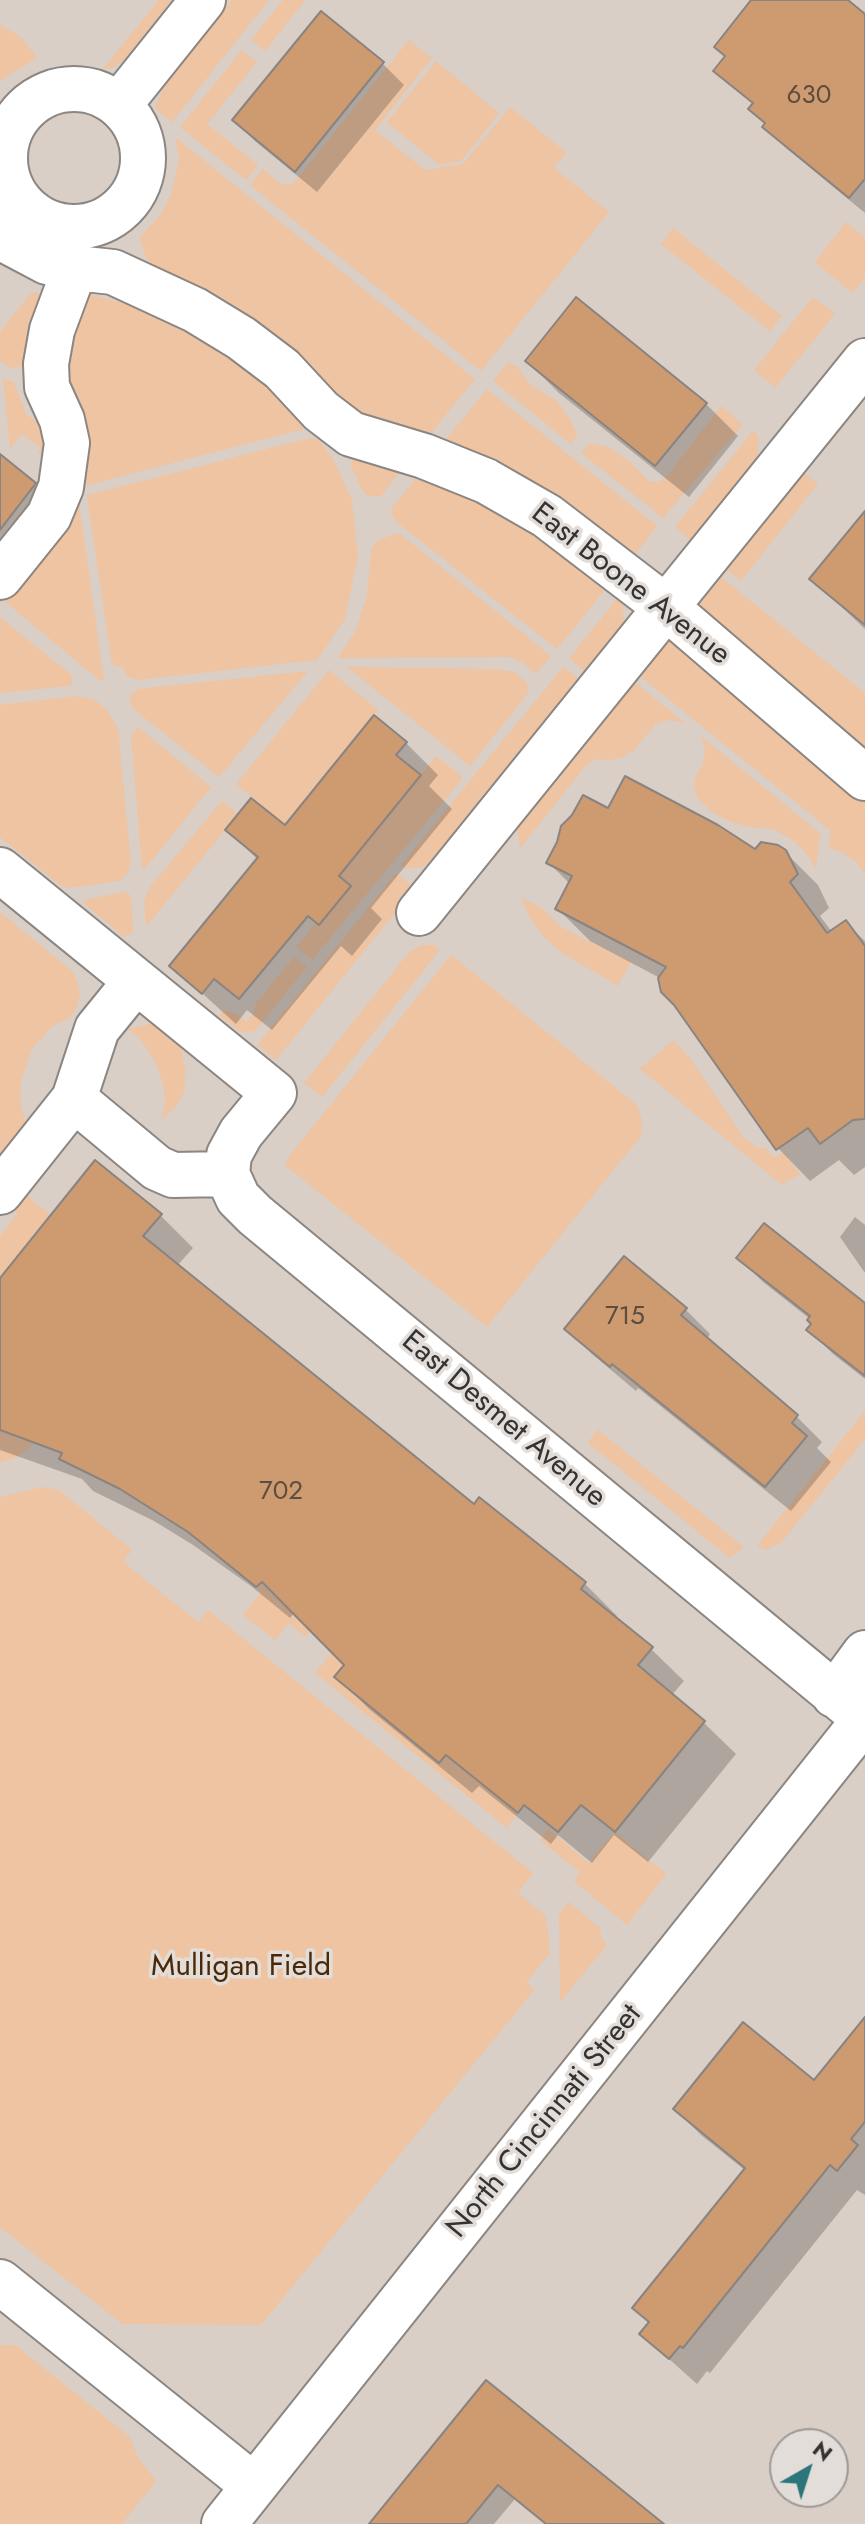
<!DOCTYPE html>
<html>
<head>
<meta charset="utf-8">
<style>
  body { margin:0 }
  #map { position:relative; width:865px; height:2524px; overflow:hidden; background:#e2ddd9; font-family:Jost,sans-serif }
  canvas { display:block }
  .north { position:absolute; left:769px; top:2428px; width:80px; height:80px; box-sizing:border-box; background:#e2ddd9; border:2px solid #9d9996; border-radius:50%; rotate:39deg; font-size:22px; font-weight:700; line-height:32px; text-align:center; color:#353331 }
  .north::after { content:''; display:block; margin:auto; width:28px; height:36px; background:#2c757a; clip-path:polygon(50% 0,100% 100%,50% 72%,0 100%) }
</style>
</head>
<body>
<div id="map">
<canvas width="865" height="2524"></canvas>
<div class="north">N</div>
</div>
<script>
const context = document.querySelector('canvas').getContext('2d');
context.lineJoin = 'round';
function fill(path, color) {
  context.fillStyle = color;
  context.fill(path, 'evenodd');
}
function poly(rows) {
  const path = new Path2D();
  for (const r of rows) {
    if (r.length === 3) {
      path.moveTo(r[0] + r[2], r[1]);
      path.arc(r[0], r[1], r[2], 0, 2 * Math.PI);
      continue;
    }
    path.moveTo(r[0], r[1]);
    for (let i = 2; i < r.length; i += 2) path.lineTo(r[i], r[i + 1]);
  }
  return path;
}
function stroke(path, color, width, dash) {
  context.strokeStyle = color;
  context.lineWidth = width;
  context.lineCap = dash ? 'butt' : 'round';
  context.setLineDash(dash || []);
  context.stroke(path);
}
function write(font, color, halo, rows, align = 'center') {
  context.font = font + ' Jost,sans-serif';
  context.lineWidth = 7;
  context.setLineDash([]);
  context.textBaseline = 'middle';
  context.strokeStyle = halo;
  context.fillStyle = color;
  for (const [text, x, y, turn = 0] of rows) {
    context.save();
    context.translate(x, y);
    context.rotate((+turn || 0) * Math.PI / 180);
    context.textAlign = isNaN(turn) ? turn : align;
    if (halo) context.strokeText(text, 0, 0);
    context.fillText(text, 0, 0);
    context.restore();
  }
}
const built = poly([
  [0,0,865,0,865,2524,0,2524],
  [785,2444,833,2444,833,2492,785,2492]
]);
const green = poly([
  [159,0,172,0,126,58,115,67,102,70],
  [232,0,269,0,172,122,155,108,166,81],
  [283,0,305,0,265,51,251,40],
  [0,24,22,38,37,58,0,81],
  [409,40,432,58,375,130,425,170,463,164,510,107,566,152,554,168,609,212,481,371,250,185,263,169,281,184,293,184],
  [242,50,257,62,207,124,258,165,246,180,180,127],
  [436,61,499,113,461,161,439,165,387,122],
  [175,137,475,379,427,438,364,419,156,269,147,259,139,238,162,213,171,195,179,159],
  [846,222,865,237,865,278,853,293,815,262],
  [673,228,782,316,770,331,661,244],
  [37,292,42,294,31,365,10,368,0,361,0,332,31,293],
  [88,294,147,310,187,327,272,384,307,422,304,429,84,486,61,366],
  [813,297,835,314,775,388,754,370],
  [508,363,517,366,530,384,557,401,571,420,577,436,571,444,493,381],
  [3,379,14,382,26,414,39,424,45,422,50,463,38,453,41,448,22,434,10,449],
  [487,389,657,526,633,557,443,443],
  [721,406,743,424,663,518,581,453,589,444,606,446,625,458,649,481,659,482,668,475],
  [753,431,759,437,756,466,694,543,675,527],
  [310,438,320,440,335,463,352,500,358,556,345,619,317,660,137,680,127,676,122,666,115,666,111,659,87,495],
  [358,456,403,468,381,496,369,496,363,492,351,466,352,460],
  [800,469,818,484,741,581,722,566],
  [419,475,483,502,537,531,609,585,557,649,399,524,392,516,392,507],
  [79,502,104,680,98,679,2,599],
  [399,533,551,656,536,674,522,662,509,657,338,658,356,630,367,595,371,550,378,540],
  [716,573,865,693,865,751,705,614,700,604,703,590],
  [621,594,625,597,622,610,626,626,588,674,569,658],
  [0,617,71,675,73,681,70,686,0,693],
  [675,641,687,647,865,800,865,874,857,862,841,852,829,848,830,830,636,673,665,642],
  [347,667,496,669,514,672,527,683,528,693,470,766],
  [563,667,582,682,437,861,422,867,405,868,401,865],
  [329,670,378,710,285,825,236,784],
  [308,671,219,777,131,707,130,695,138,689],
  [631,679,685,723,667,720,655,725,633,751,621,758,608,761,598,759,588,763,521,847,519,846,517,823],
  [76,696,95,700,107,710,118,729,131,862,128,873,120,881,69,888,61,886,0,837,0,705],
  [138,727,211,787,144,870,142,868,131,736],
  [701,736,820,833,816,869,807,854,793,840,772,829,747,827,729,821,712,812,698,798,694,789,695,778,702,766,705,751],
  [436,756,463,778,312,960,296,947,316,922,320,925,351,886,339,876],
  [222,801,238,814,146,927,144,901,149,888],
  [396,873,415,888,276,1060,257,1045],
  [124,892,128,893,131,897,133,932,124,937,85,904,84,900],
  [521,897,542,908,561,927,631,962,618,986,559,951,542,935,528,915],
  [0,912,72,971,78,984,80,995,77,1007,70,1018,51,1027,32,1049,21,1082,21,1105,26,1125,0,1158],
  [422,945,434,945,440,950,322,1097,304,1083,410,951],
  [451,955,637,1105,642,1120,641,1136,487,1327,286,1166,286,1160],
  [294,957,307,967,255,1031,240,1032,219,1015,224,1010,235,1013,247,1021,254,1012,256,1003],
  [149,1024,165,1028,180,1046,186,1071,184,1092,176,1107,161,1120,165,1102,163,1084,155,1061,141,1040,128,1029],
  [673,1040,690,1058,743,1137,757,1148,766,1148,774,1158,784,1152,800,1174,782,1185,640,1069],
  [22,1192,50,1215,0,1278,0,1236,18,1213,11,1206],
  [865,1411,865,1439,781,1543,766,1550,757,1546],
  [597,1429,744,1547,730,1558,588,1443],
  [0,1430,38,1437,32,1446,17,1457,0,1463],
  [43,1487,59,1490,132,1550,123,1562,198,1622,208,1610,533,1873,518,1893,546,1916,550,1953,526,1983,534,1990,261,2325,122,2324,0,2227,0,1497],
  [260,1583,303,1624,317,1622,306,1637,289,1623,275,1640,243,1615,261,1592,256,1587],
  [353,1627,365,1638,335,1676,439,1762,446,1755,518,1813,507,1828,315,1673],
  [548,1829,589,1863,615,1832,666,1874,627,1925,574,1881,580,1872,540,1840],
  [569,1902,601,1929,600,1936,607,1945,560,2002,559,1914],
  [15,2345,131,2438,137,2456,156,2481,122,2524,0,2524,0,2346]
]);
const shadow = poly([
  [753,0,844,0,865,17,865,213,786,148,751,109,754,105,716,71,727,57],
  [321,14,383,64,404,85,317,192,255,141,234,120],
  [527,361,706,404,738,436,689,497,559,393],
  [0,456,34,484,67,516,0,602],
  [865,524,865,629,812,579],
  [406,743,438,775,429,786,452,809,371,908,382,919,352,956,341,946,272,1030,247,1010,236,1024,172,966,258,860,228,830,285,828],
  [609,811,756,852,785,852,818,885,829,908,820,916,832,932,846,923,865,941,865,1167,854,1175,839,1160,810,1181,778,1148,660,978,590,941,558,909,570,884,548,862],
  [95,1162,161,1216,193,1248,177,1266,474,1506,585,1584,617,1616,615,1619,651,1649,684,1681,671,1696,703,1722,736,1754,648,1862,614,1835,592,1863,558,1835,551,1844,479,1786,472,1793,369,1709,337,1677,346,1665,295,1612,290,1618,251,1586,193,1545,154,1521,93,1491,82,1479,0,1450,0,1281],
  [855,1217,865,1225,865,1273,840,1237],
  [739,1258,865,1305,865,1379,833,1354,809,1330,814,1324,810,1319,763,1282],
  [685,1309,710,1334,706,1340,797,1417,822,1442,817,1448,831,1462,791,1511,638,1388,636,1391,592,1354,567,1329],
  [865,2020,865,2195,857,2190,710,2373,707,2371,697,2384,641,2334,650,2323,635,2308,746,2171,701,2135,675,2109,815,2082],
  [486,2383,661,2524,546,2524,515,2499,494,2524,372,2524]
]);
const building = poly([
  [751,0,848,0,865,14,865,179,849,198,762,127,765,123,748,109,753,103,713,71,725,56,714,47,751,0],
  [321,11,384,62,295,172,232,120,321,11],
  [576,297,707,403,655,466,525,361,576,297],
  [0,454,36,483,0,530,0,454],
  [865,511,865,625,809,579,865,511],
  [374,715,407,742,396,755,421,775,339,876,351,886,319,925,308,916,239,999,214,979,202,994,169,966,258,857,225,830,251,798,285,825,374,715],
  [625,776,718,825,755,849,761,842,778,845,786,850,798,874,790,882,827,933,846,920,865,946,865,1119,853,1120,820,1144,808,1128,776,1150,674,1005,661,992,658,978,666,967,555,909,572,876,546,863,557,842,561,826,572,815,583,795,608,808,625,776],
  [95,1160,162,1214,143,1236,474,1504,479,1497,586,1582,581,1589,653,1647,638,1665,705,1721,615,1832,581,1805,558,1832,524,1805,518,1813,446,1755,439,1763,334,1677,344,1665,262,1582,256,1587,188,1532,120,1489,59,1459,62,1453,0,1430,0,1278,95,1160],
  [764,1223,865,1303,865,1376,806,1330,811,1324,807,1320,810,1316,736,1258,764,1223],
  [624,1256,687,1308,681,1315,798,1415,792,1423,807,1436,765,1487,612,1364,610,1367,564,1329,624,1256],
  [865,2017,865,2122,851,2139,858,2145,837,2171,830,2165,683,2348,680,2346,669,2359,639,2334,649,2322,632,2308,745,2168,673,2109,743,2022,814,2080,865,2017],
  [486,2380,664,2524,546,2524,498,2485,466,2524,369,2524,486,2380]
]);
const minor = poly([
  [74,158,69],
  [119,105,203,0],
  [0,231,9,242,47,262,75,268,113,272,195,310,241,338,282,369,321,411,351,434,424,456,486,481,547,516,667,608,865,778],
  [0,577,49,516,61,487,67,443,62,420,47,387,46,364,52,330,75,268],
  [0,870,274,1093,241,1133,229,1155,227,1174,238,1198,255,1215,865,1719],
  [419,913,865,361],
  [74,1099,157,1168,173,1175,227,1174],
  [0,1192,74,1099,97,1029,136,981],
  [834,1695,865,1653],
  [0,2282,254,2486],
  [224,2524,865,1719]
]);
const numberNames = [
  ["630",809,97],
  ["715",625,1318],
  ["702",281,1493]
];
const streetNames = [
  ["East Boone Avenue",630,585,38],
  ["East Desmet Avenue",503,1420,40],
  ["North Cincinnati Street",545,2122,-51]
];
const parkNames = [
  ["Mulligan Field",241,1968]
];
fill(built, '#dacfc6');
fill(green, '#eec4a2');
fill(shadow, '#0003');
fill(building, '#ce9a70');
stroke(building, '#898481', 2);
stroke(minor, '#8b8682', 48);
stroke(minor, '#fff', 44);
write('26px', '#5b4d41', null, numberNames);
write('30px', '#353331', '#e2ddd9', streetNames);
write('30px', '#4b2907', '#e2ddd9', parkNames);
</script>
</body>
</html>
